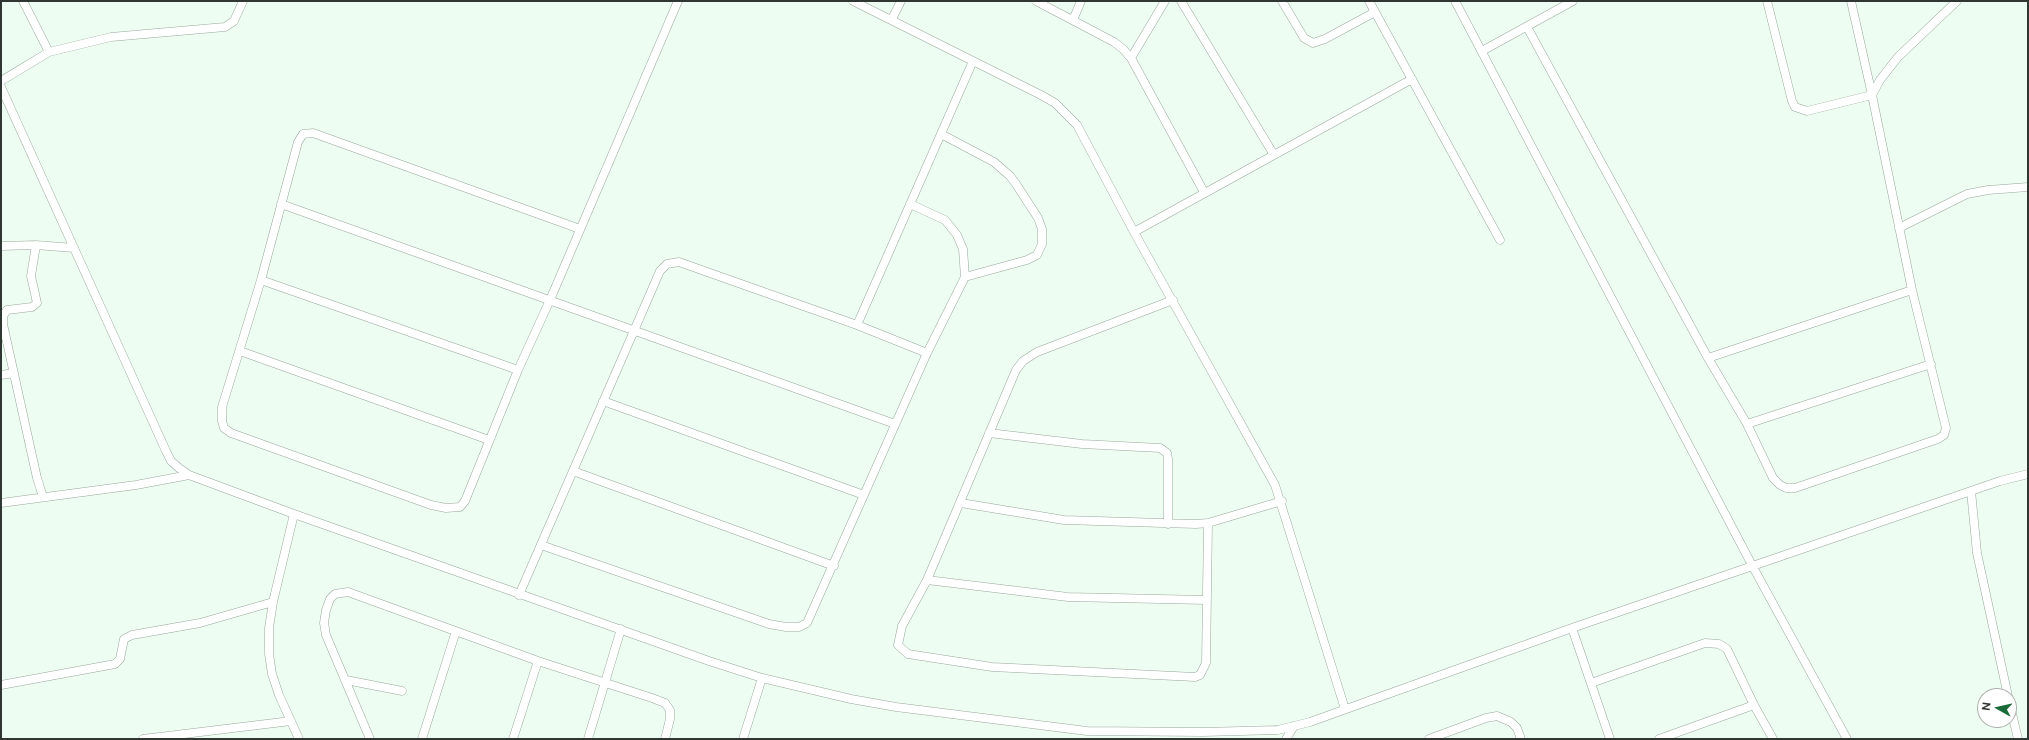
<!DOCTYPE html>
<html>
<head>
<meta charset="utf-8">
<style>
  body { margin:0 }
  #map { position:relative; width:2029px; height:740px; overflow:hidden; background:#edfdf1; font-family:"Public Sans",sans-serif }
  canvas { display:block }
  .frame { position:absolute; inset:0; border:2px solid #303631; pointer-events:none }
  .north { position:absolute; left:1977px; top:688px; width:40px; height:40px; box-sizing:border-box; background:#fff; border:1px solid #acafad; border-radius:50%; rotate:278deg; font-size:11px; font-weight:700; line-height:16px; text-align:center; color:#303631 }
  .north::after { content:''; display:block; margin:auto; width:14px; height:18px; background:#1a6b3b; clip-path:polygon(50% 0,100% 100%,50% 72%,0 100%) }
</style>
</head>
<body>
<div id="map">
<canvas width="2029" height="740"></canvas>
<div class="frame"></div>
<div class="north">N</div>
</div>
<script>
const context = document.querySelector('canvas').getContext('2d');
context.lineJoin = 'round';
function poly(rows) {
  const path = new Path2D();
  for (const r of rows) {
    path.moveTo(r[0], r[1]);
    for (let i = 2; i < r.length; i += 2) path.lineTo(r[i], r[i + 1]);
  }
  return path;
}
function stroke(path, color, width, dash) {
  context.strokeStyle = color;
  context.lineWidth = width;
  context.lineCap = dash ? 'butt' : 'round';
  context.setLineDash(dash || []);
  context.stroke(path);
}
const minor = poly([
  [853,1,1041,95,1055,103,1077,125,1134,232,1275,485,1345,709],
  [1036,1,1114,42,1123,49,1131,58,1204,192],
  [1181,1,1274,155],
  [1282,1,1304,38,1313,43,1325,39,1375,12],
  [1369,1,1500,240],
  [1455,1,1753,567,1847,739],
  [1767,1,1792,101,1795,107,1807,111,1872,95,1880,80,1898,57,1957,1],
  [892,19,901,1],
  [1073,20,1081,1],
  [1527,27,1708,358,1747,424,1773,478,1780,485,1786,488,1795,488,1938,439,1944,435,1946,428,1912,290,1872,95,1851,1],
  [1482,51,1573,1],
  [49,52,111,37,225,27,234,21,243,1],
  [1131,58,1165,1],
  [1,81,49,52,23,1],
  [1,87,166,451,171,461,179,468,189,475,294,514,709,661,762,678,851,699,896,707,1087,731,1203,732,1278,730,1310,722,1572,628,2000,481,2028,474],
  [281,204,895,424],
  [910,204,945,220,957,235,963,249,965,277],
  [1899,228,1967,194,1988,190,2028,187],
  [580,229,313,133,303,134,298,142,261,280,222,407,222,421,224,428,231,433,431,505,446,508,460,507,465,501,518,370,550,300,678,1],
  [1134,232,1412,79],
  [36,245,31,276,37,303,32,307,7,310,3,316,3,324,37,478,43,497],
  [1,246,36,245,74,248],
  [261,280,518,370],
  [1173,300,1037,352,1023,361,1016,370,927,580,902,626,898,645,908,654,992,667,1195,677,1200,675,1206,663,1208,523],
  [857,325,973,61],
  [240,351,489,440],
  [1708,358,1912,290],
  [1,375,14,373],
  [603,401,864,495],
  [1747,424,1931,364],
  [989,433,1082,444,1160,448,1167,453,1168,459,1168,524],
  [573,471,834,566],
  [1971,491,1977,553,2008,696],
  [1,503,136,485,189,475],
  [961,503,1064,520,1196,524,1208,523,1282,501],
  [294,514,273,602,269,628,269,654,272,674,279,695,299,739],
  [541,545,769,624,786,627,799,627,807,623,927,353,965,277,1027,260,1037,255,1042,244,1042,229,1038,218,1016,184,1010,176,994,162,941,134],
  [927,580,1068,597,1206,600],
  [519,595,660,271,667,264,679,262,857,325,927,353],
  [1572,628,1610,739],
  [346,680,402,691],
  [1591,683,1705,643,1719,644,1727,649,1754,705,1773,739],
  [1,685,115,664,120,659,124,639,132,635,200,623,273,602],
  [2009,701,2018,739],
  [143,739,291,721],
  [370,739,326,635,324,623,326,610,330,599,335,594,348,592,538,661,652,698,665,703,670,710,670,719,665,739],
  [422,739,456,631],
  [513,739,538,661],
  [588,739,621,629],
  [743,739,762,678],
  [1286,739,1294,726],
  [1429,739,1486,718,1497,716,1511,722,1517,728,1521,739],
  [1659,739,1754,705]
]);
stroke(minor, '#99a79c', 9);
stroke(minor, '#fff', 8);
</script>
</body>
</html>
